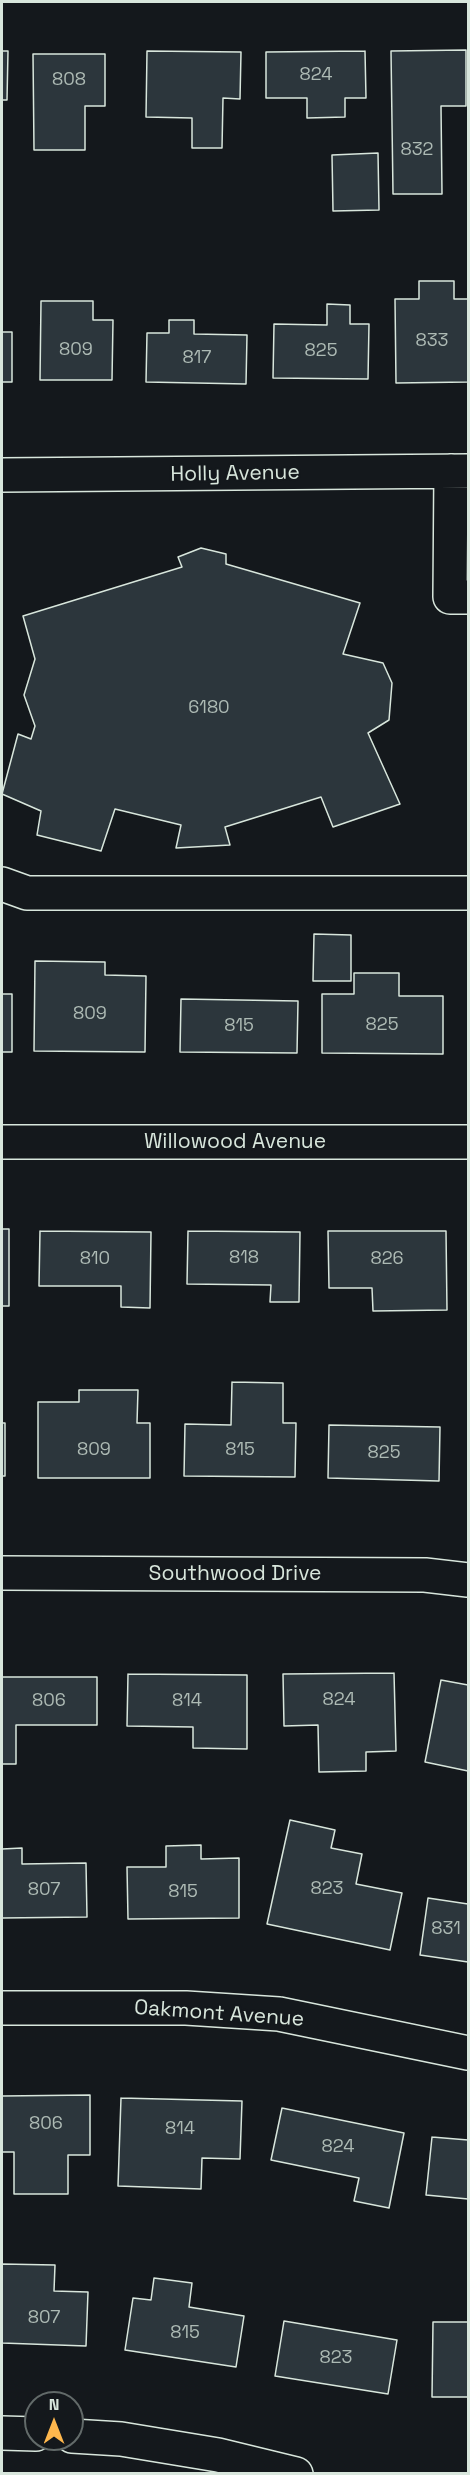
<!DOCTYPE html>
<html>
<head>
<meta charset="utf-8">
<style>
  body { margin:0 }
  #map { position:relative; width:470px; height:2475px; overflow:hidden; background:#14181c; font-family:"Space Grotesk",sans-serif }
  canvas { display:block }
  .frame { position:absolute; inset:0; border:3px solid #d8e6dc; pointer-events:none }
  .north { position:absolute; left:24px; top:2391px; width:60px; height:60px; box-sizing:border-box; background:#14181c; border:2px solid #626a69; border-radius:50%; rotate:0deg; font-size:16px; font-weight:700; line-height:24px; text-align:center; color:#d8e6dc }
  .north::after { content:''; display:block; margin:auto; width:21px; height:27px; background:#ffb74d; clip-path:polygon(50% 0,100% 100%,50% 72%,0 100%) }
</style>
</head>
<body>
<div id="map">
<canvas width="470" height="2475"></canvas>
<div class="frame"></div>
<div class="north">N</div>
</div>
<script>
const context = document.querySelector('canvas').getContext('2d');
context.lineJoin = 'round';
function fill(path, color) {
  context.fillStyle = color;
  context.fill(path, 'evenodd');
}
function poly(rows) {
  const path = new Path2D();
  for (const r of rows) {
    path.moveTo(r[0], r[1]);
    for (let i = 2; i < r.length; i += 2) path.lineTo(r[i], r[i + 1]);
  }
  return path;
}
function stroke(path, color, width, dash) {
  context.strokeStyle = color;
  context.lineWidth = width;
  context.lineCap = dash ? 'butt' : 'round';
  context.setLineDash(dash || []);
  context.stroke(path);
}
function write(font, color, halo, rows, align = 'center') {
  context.font = font + ' "Space Grotesk",sans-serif';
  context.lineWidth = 4.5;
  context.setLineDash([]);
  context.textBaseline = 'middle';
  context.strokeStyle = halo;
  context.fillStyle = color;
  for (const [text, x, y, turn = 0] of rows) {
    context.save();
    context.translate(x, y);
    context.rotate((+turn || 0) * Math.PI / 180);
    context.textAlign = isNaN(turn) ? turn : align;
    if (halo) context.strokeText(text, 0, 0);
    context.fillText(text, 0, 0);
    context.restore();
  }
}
const building = poly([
  [466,50,466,106,441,106,442,194,393,194,391,51,466,50],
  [2,51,8,51,7,100,2,100,2,51],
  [147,51,241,52,240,99,223,98,222,148,192,148,192,118,146,117,147,51],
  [365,51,366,98,345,98,345,117,307,118,307,98,266,98,266,52,365,51],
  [33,54,105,54,105,106,85,106,85,150,34,150,33,54],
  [378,153,379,210,333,211,332,155,378,153],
  [419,281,454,281,454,299,468,299,468,382,396,383,395,299,419,299,419,281],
  [41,301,93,301,93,320,113,320,112,380,40,380,41,301],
  [327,304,350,305,350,324,369,324,368,379,273,378,274,324,327,325,327,304],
  [169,320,194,320,194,334,247,335,246,384,146,382,147,333,169,333,169,320],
  [2,332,12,332,12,382,2,382,2,332],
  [201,548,226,554,226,564,360,603,343,654,383,663,392,683,389,720,368,733,400,804,333,827,321,797,225,827,230,845,176,848,181,825,115,809,101,851,37,835,41,811,2,794,18,734,31,739,35,726,24,695,35,659,23,616,182,567,178,557,201,548],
  [314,934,351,935,351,981,313,981,314,934],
  [35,961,105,962,105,975,146,976,145,1052,34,1051,35,961],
  [354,973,399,973,399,996,443,996,443,1054,322,1053,322,994,354,994,354,973],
  [2,994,12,994,12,1052,2,1052,2,994],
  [181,999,298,1001,297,1053,180,1052,181,999],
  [2,1229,9,1229,9,1306,2,1306,2,1229],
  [40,1231,151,1232,150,1308,121,1307,121,1286,39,1286,40,1231],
  [188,1231,300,1232,299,1302,270,1302,271,1285,187,1284,188,1231],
  [328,1231,446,1231,447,1310,373,1311,372,1288,329,1288,328,1231],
  [232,1382,283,1383,283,1423,296,1423,295,1477,184,1476,185,1424,231,1425,232,1382],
  [79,1390,138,1390,137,1423,150,1423,150,1478,38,1478,38,1402,79,1402,79,1390],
  [2,1423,5,1423,5,1476,2,1476,2,1423],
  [329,1425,440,1427,439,1481,328,1478,329,1425],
  [394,1673,396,1751,366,1752,366,1771,319,1772,318,1725,284,1726,283,1674,394,1673],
  [128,1674,247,1675,247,1749,193,1748,193,1727,127,1726,128,1674],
  [2,1677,97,1677,97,1725,16,1725,16,1764,2,1764,2,1677],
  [441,1680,468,1685,468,1771,425,1762,441,1680],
  [290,1820,335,1830,331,1848,362,1854,356,1884,402,1893,390,1950,267,1924,290,1820],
  [201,1845,201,1859,239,1858,239,1918,128,1919,127,1867,166,1867,166,1846,201,1845],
  [22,1848,22,1864,86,1863,87,1917,2,1918,2,1849,22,1848],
  [428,1898,468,1904,468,1962,420,1955,428,1898],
  [90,2095,90,2155,68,2155,68,2194,14,2194,14,2152,2,2152,2,2096,90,2095],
  [121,2098,242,2101,240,2159,202,2158,201,2189,118,2186,121,2098],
  [282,2108,404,2133,389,2208,354,2201,359,2178,271,2160,282,2108],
  [432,2137,468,2140,468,2199,426,2195,432,2137],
  [2,2264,55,2265,54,2291,88,2292,86,2346,2,2343,2,2264],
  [154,2278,192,2283,189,2307,244,2316,236,2367,125,2350,133,2298,151,2300,154,2278],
  [284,2321,397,2340,388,2394,275,2376,284,2321],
  [433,2322,468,2322,468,2397,432,2397,433,2322]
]);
const minor = poly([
  [451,471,450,597,468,597],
  [2,475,468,471],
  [2,884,27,893,468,893],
  [2,1142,468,1142],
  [2,1573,425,1575,468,1580],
  [2,2008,186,2008,279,2014,468,2053],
  [2,2433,36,2434],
  [72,2436,121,2439,218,2455,296,2474]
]);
const numberNames = [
  ["824",316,75],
  ["808",69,80],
  ["832",417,150],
  ["833",432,341],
  ["809",76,350],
  ["825",321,351],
  ["817",197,358],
  ["6180",209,708],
  ["809",90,1014],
  ["825",382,1025],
  ["815",239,1026],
  ["818",244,1258],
  ["810",95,1259],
  ["826",387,1259],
  ["809",94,1450],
  ["815",240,1450],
  ["825",384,1453],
  ["824",339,1700],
  ["806",49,1701],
  ["814",187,1701],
  ["823",327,1889],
  ["807",44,1890],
  ["815",183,1892],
  ["831",446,1929],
  ["806",46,2124],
  ["814",180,2129],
  ["824",338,2147],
  ["807",44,2318],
  ["815",185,2333],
  ["823",336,2358]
];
const streetNames = [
  ["Holly Avenue",235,474,-1],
  ["Willowood Avenue",235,1142],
  ["Southwood Drive",235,1574],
  ["Oakmont Avenue",219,2014,4]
];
fill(building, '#2c363c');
stroke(building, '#d8e6dc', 1.5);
stroke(minor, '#d8e6dc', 36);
stroke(minor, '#14181c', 33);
write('18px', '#adbab4', null, numberNames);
write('21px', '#d8e6dc', '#14181c', streetNames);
</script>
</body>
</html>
